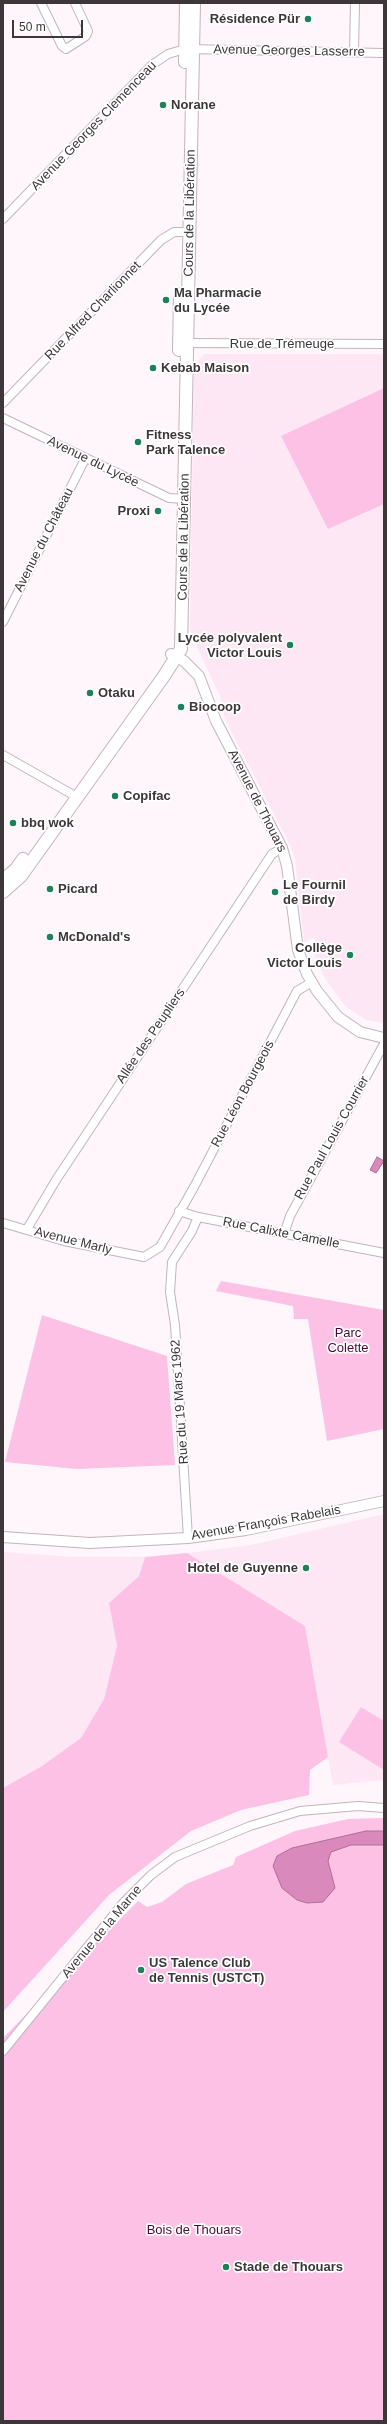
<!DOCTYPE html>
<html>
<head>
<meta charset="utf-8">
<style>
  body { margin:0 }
  #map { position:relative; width:387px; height:2424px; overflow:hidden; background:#fef6fb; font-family:Arial,sans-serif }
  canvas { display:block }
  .frame { position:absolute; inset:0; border:4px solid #3d373a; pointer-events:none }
  .scale { position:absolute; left:12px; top:20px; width:71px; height:18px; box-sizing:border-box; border:2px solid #3d373a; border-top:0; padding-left:5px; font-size:12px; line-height:14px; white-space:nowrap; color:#3d373a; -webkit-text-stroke:3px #fff; paint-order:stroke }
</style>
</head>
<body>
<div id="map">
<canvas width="387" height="2424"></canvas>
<div class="frame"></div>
<div class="scale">50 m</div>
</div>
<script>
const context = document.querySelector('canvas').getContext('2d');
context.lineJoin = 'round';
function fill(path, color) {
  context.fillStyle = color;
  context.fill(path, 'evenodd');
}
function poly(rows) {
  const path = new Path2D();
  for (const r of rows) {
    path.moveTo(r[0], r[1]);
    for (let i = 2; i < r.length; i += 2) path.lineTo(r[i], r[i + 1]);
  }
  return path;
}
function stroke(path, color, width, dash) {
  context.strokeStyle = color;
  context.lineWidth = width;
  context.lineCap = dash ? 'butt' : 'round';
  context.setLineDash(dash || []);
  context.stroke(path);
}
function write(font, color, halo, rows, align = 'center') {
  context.font = font + ' Arial,sans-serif';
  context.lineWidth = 3.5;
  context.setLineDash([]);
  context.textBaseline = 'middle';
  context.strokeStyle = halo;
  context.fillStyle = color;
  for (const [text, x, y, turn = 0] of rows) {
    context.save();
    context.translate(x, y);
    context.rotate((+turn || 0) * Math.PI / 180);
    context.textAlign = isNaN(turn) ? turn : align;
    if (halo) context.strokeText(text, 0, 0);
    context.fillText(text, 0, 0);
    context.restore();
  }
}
const built = poly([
  [204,354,384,354,384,1023,366,1020,345,1006,326,980,318,964,312,947,317,945,314,938,304,942,295,858,290,845,225,719,220,696,192,636,190,629,194,365],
  [384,1514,384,1780,333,1785,305,1626,187,1553,251,1545],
  [3,1552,74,1557,145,1557,139,1576,109,1603,117,1646,104,1699,81,1738,42,1766,3,1788]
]);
const green = poly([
  [384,388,384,504,328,529,281,436],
  [221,1281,384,1310,384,1429,327,1441,308,1319,294,1319,293,1306,216,1291],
  [42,1315,167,1356,175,1465,77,1469,5,1462],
  [187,1553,305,1626,328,1757,310,1770,309,1795,241,1810,191,1831,109,1895,3,2012,3,1788,42,1766,81,1738,104,1699,117,1646,109,1603,139,1576,145,1557],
  [361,1707,384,1721,384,1770,339,1742],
  [384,1818,384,2421,3,2421,3,2038,138,1901,147,1907,162,1902,186,1884,233,1865,236,1857,295,1831,348,1819]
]);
const water = poly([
  [377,1157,384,1161,376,1173,370,1170,377,1157],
  [366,1831,384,1831,384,1845,351,1845,331,1852,328,1861,335,1888,323,1902,307,1903,297,1900,282,1888,273,1866,277,1856,292,1848,366,1831]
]);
const minor = poly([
  [41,3,62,46,66,49,86,36,88,31,75,3],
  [354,52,355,3],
  [3,219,152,65,168,54,185,49,384,53],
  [182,343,384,344],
  [3,403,161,240,174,232,190,232],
  [3,418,169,498,185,499],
  [3,622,85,459],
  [3,755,77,797],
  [179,1211,198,1217,384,1253],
  [3,1223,64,1241,144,1257,160,1247,194,1187,297,991,312,982],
  [27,1229,56,1180,272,854,282,848],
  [284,1234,290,1216,384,1044],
  [188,1538,175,1325,170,1292,172,1262,192,1231,198,1217],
  [3,2051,124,1902,151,1875,175,1857,250,1826,300,1811,358,1806,384,1808]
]);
const tertiary = poly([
  [171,654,184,661,199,676,216,721,282,848,287,866,298,950,307,974,317,991,338,1017,360,1032,384,1038],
  [3,1537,90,1543,188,1538,246,1530,384,1501]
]);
const secondary = poly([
  [185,62,186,3],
  [179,350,180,294],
  [3,880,16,869,23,859],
  [3,892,21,876,164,676,181,649,194,3]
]);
const markers = [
  [308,19,4,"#1d815a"],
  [163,105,4,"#1d815a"],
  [166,300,4,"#1d815a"],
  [153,368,4,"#1d815a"],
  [138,442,4,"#1d815a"],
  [158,511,4,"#1d815a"],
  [290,645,4,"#1d815a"],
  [90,693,4,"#1d815a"],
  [181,707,4,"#1d815a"],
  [115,796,4,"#1d815a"],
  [13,823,4,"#1d815a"],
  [50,889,4,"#1d815a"],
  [275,892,4,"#1d815a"],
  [50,937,4,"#1d815a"],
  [350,955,4,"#1d815a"],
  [306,1568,4,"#1d815a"],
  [141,1970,4,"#1d815a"],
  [226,2267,4,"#1d815a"]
];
const poiNames = [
  ["Résidence Pür",300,19,"right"],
  ["Norane",171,105],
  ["Ma Pharmacie",174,293],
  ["du Lycée",174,308],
  ["Kebab Maison",161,368],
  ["Fitness",146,435],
  ["Park Talence",146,450],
  ["Proxi",150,511,"right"],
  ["Lycée polyvalent",282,638,"right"],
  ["Victor Louis",282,653,"right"],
  ["Otaku",98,693],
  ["Biocoop",189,707],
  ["Copifac",123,796],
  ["bbq wok",21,823],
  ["Le Fournil",283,885],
  ["de Birdy",283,900],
  ["Picard",58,889],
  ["McDonald's",58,937],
  ["Collège",342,948,"right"],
  ["Victor Louis",342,963,"right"],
  ["Hotel de Guyenne",298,1568,"right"],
  ["US Talence Club",149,1963],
  ["de Tennis (USTCT)",149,1978],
  ["Stade de Thouars",234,2267]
];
const streetNames = [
  ["Avenue Georges Lasserre",289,51,1],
  ["Avenue Georges Clemenceau",94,126,-46],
  ["Cours de la Libération",190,213,-89],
  ["Rue Alfred Charlionnet",93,311,-46],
  ["Rue de Trémeuge",282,344],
  ["Avenue du Lycée",93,462,26],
  ["Cours de la Libération",184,537,-89],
  ["Avenue du Château",44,540,-63],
  ["Avenue de Thouars",257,801,63],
  ["Allée des Peupliers",151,1036,-56],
  ["Rue Léon Bourgeois",243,1094,-62],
  ["Rue Paul Louis Courrier",332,1138,-61],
  ["Rue Calixte Camelle",281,1233,11],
  ["Avenue Marly",73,1241,14],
  ["Rue du 19 Mars 1962",180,1402,-94],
  ["Avenue François Rabelais",266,1523,-10],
  ["Avenue de la Marne",102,1932,-50]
];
const parkNames = [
  ["Parc",348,1333],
  ["Colette",348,1348],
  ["Bois de Thouars",194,2230]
];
fill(built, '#fde7f4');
fill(green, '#fcc1e5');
fill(water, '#da89bc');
stroke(water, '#ab7095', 1);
stroke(minor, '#c2b4bc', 10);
stroke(tertiary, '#c2b4bc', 12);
stroke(secondary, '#c2b4bc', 14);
stroke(minor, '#fff', 8);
stroke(tertiary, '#fff', 10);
stroke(secondary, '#fff', 12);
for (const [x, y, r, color] of markers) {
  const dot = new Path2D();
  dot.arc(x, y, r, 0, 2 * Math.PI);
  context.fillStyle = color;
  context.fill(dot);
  stroke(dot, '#fff', 1.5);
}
write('bold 13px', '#3d373a', '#fff', poiNames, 'left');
write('13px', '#3d373a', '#fff', streetNames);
write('13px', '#50063d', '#fff', parkNames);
</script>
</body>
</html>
